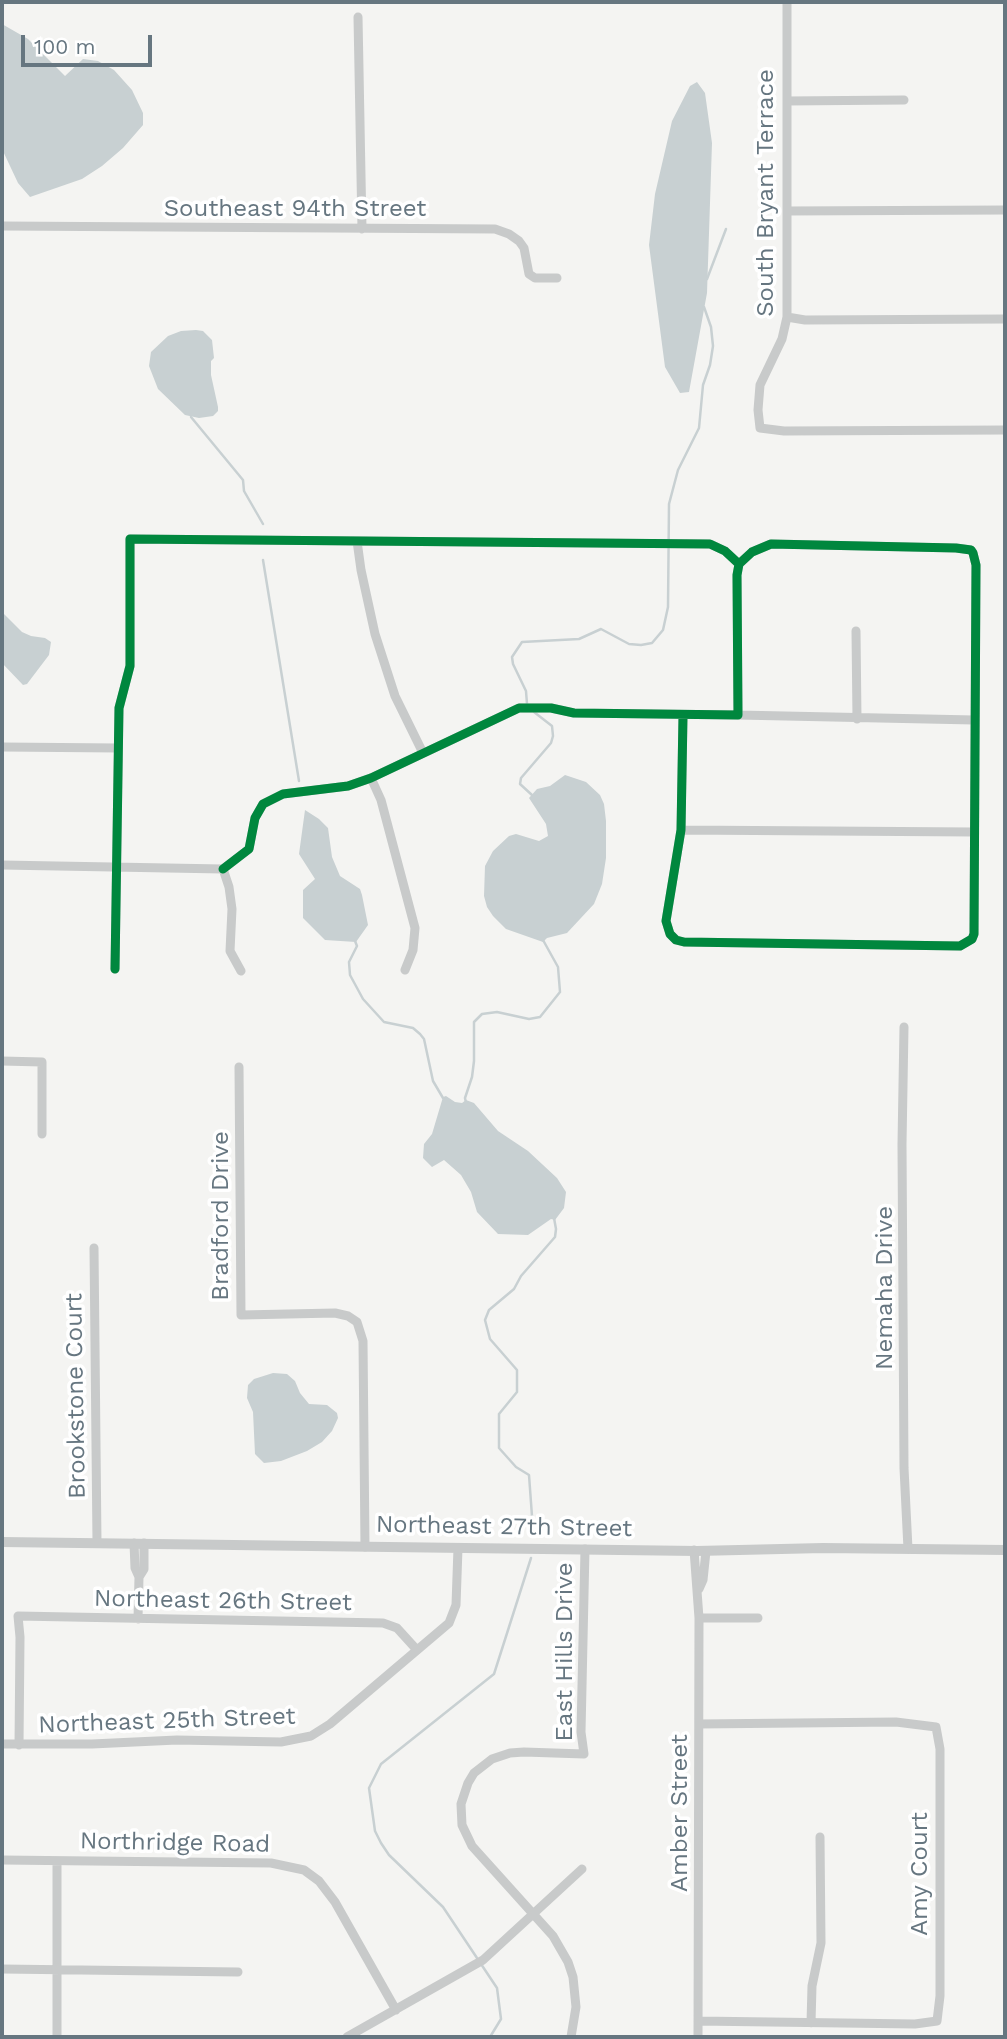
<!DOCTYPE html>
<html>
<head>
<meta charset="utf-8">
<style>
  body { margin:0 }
  #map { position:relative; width:1007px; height:2039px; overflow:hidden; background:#f4f4f2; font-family:"Work Sans",sans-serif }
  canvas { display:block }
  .frame { position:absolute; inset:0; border:4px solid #667680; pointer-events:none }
  .scale { position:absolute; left:21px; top:35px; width:131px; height:32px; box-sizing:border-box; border:4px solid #667680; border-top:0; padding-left:9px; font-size:21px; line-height:24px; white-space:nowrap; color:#667680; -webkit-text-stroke:5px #fff; paint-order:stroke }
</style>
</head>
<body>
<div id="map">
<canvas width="1007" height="2039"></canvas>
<div class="frame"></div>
<div class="scale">100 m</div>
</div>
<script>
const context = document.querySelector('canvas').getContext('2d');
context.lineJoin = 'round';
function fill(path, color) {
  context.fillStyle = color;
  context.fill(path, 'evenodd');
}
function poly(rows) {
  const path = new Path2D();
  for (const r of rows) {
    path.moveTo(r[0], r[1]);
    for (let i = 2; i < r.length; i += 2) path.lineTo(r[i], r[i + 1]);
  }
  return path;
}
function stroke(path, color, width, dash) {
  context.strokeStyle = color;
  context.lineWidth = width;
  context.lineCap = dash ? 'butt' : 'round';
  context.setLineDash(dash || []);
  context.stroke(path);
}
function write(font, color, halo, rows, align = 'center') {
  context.font = font + ' "Work Sans",sans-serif';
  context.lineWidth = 7;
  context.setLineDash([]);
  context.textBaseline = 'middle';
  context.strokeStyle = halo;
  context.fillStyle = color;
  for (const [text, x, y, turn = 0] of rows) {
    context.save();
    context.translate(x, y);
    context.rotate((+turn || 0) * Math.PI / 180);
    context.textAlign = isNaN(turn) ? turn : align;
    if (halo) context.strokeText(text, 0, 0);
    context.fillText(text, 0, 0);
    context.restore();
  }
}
const water = poly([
  [2,24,28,39,65,76,83,59,98,61,114,70,132,90,143,113,143,125,123,148,102,166,82,179,30,197,18,183,2,149],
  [697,82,705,93,712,143,707,293,689,392,680,393,665,367,649,245,655,194,672,121,690,86],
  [196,330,203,331,212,340,214,358,211,361,211,375,218,407,218,411,213,416,199,418,185,415,158,389,149,366,151,352,168,336,181,331],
  [2,612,22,632,31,636,45,638,51,642,49,655,27,684,23,685,2,663],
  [565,775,586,782,600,795,604,804,606,821,606,858,602,884,594,904,567,933,547,938,543,942,506,929,493,916,487,907,484,896,485,866,493,851,509,836,516,834,539,841,548,836,546,824,529,798,537,789,550,786],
  [305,810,319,819,328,828,332,857,340,876,360,889,362,895,368,925,356,942,325,940,303,918,303,890,315,879,299,854],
  [446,1096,455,1102,462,1103,466,1100,474,1103,498,1131,528,1151,557,1178,566,1192,564,1208,555,1220,551,1219,528,1235,498,1234,477,1212,471,1192,461,1175,444,1160,432,1167,423,1158,424,1144,432,1134,443,1097],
  [273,1373,287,1374,295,1381,300,1393,309,1404,327,1405,337,1413,338,1418,332,1431,322,1442,307,1451,281,1461,264,1463,255,1454,253,1412,247,1398,248,1385,254,1379]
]);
const stream = poly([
  [707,279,726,229],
  [191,417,243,480,244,491,263,524],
  [263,560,299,781],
  [527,704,526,691,513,664,512,657,522,642,579,639,601,629,629,644,641,645,652,643,663,630,668,607,669,504,678,470,699,428,703,385,710,365,713,346,711,327,704,307],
  [532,795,520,784,521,778,551,743,553,736,552,726,534,712],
  [355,941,357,946,349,962,350,975,363,999,384,1022,413,1028,420,1034,424,1039,433,1081,443,1098],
  [466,1103,465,1098,472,1077,474,1061,474,1022,482,1014,497,1012,529,1019,540,1017,560,992,558,967,543,940],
  [533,1530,529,1475,516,1467,499,1448,499,1414,517,1392,517,1370,490,1339,485,1320,489,1310,514,1289,521,1276,555,1237,556,1229,554,1218],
  [490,2037,501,2019,497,1988,443,1907,389,1855,381,1843,375,1831,369,1788,381,1764,494,1674,531,1558]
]);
const minor = poly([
  [787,2,787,317,782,339,760,385,758,410,760,428,784,431,1005,430],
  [358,17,362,229],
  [787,101,904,100],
  [787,211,1005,210],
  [2,226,495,229,509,234,519,241,524,248,529,274,535,278,557,278],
  [787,317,805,320,1005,319],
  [357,541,361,570,375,634,395,696,423,753],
  [856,631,857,719],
  [738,715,974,720],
  [683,716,681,830,666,921,670,934,676,940,684,942,960,946,972,939,974,934,976,565,973,553,971,550,956,548,771,544,752,552,739,564],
  [2,747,118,748],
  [371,778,381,800,415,928,413,950,405,970],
  [681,830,973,832],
  [2,865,223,869,229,887,232,909,230,951,241,971],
  [115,969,119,708,130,666,130,539,710,544,725,551,739,564,737,575,738,715,574,713,551,708,519,708,371,778,348,786,283,794,263,804,255,818,249,849,223,869],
  [904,1027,902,1144,904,1468,908,1549],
  [2,1061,42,1062,42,1134],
  [239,1067,241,1315,335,1313,348,1316,357,1322,363,1341,365,1547],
  [94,1248,97,1543],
  [134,1543,135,1568,139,1577],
  [694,1550,699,1618,698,2037],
  [699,1589,703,1580,706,1551],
  [699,1618,758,1618],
  [138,1619,139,1577,144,1569,144,1543],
  [2,1744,92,1744,177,1740,281,1742,311,1736,330,1724,449,1623,456,1605,458,1548],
  [19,1745,20,1637,18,1616,383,1623,397,1628,417,1650],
  [2,1860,271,1863,304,1870,319,1881,335,1902,396,2010],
  [57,1861,57,2037],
  [2,1969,238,1972],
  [698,2021,915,2024,937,2021,940,1996,940,1749,936,1727,896,1722,699,1724],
  [811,2023,812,1986,821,1943,820,1837],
  [347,2037,483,1960,582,1869],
  [571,2037,576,2007,573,1977,568,1962,553,1936,472,1846,462,1825,461,1804,468,1783,474,1773,492,1759,510,1753,524,1752,584,1754,581,1732,585,1549]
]);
const tertiary = poly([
  [2,1542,697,1551,823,1548,1005,1550]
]);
const cycleway = poly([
  [683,716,681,830,666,921,670,934,676,940,684,942,960,946,972,939,974,934,976,565,973,553,971,550,956,548,771,544,752,552,739,564],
  [115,969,119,708,130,666,130,539,710,544,725,551,739,564,737,575,738,715,574,713,551,708,519,708,371,778,348,786,283,794,263,804,255,818,249,849,223,869]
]);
const streetNames = [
  ["South Bryant Terrace",766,193,-90],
  ["Southeast 94th Street",295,209],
  ["Bradford Drive",221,1216,-90],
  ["Nemaha Drive",885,1288,-90],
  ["Brookstone Court",76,1396,-91],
  ["Northeast 27th Street",504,1527,1],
  ["Northeast 26th Street",223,1601,1],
  ["East Hills Drive",565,1652,-90],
  ["Northeast 25th Street",167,1721,-2],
  ["Amber Street",680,1813,-90],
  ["Northridge Road",175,1843,1],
  ["Amy Court",920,1874,-90]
];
fill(water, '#c8d0d2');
stroke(stream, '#c8d0d2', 2.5);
stroke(minor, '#c8caca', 9);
stroke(tertiary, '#c8caca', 10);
stroke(cycleway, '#00873e', 9);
write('24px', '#667680', '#fff', streetNames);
</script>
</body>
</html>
